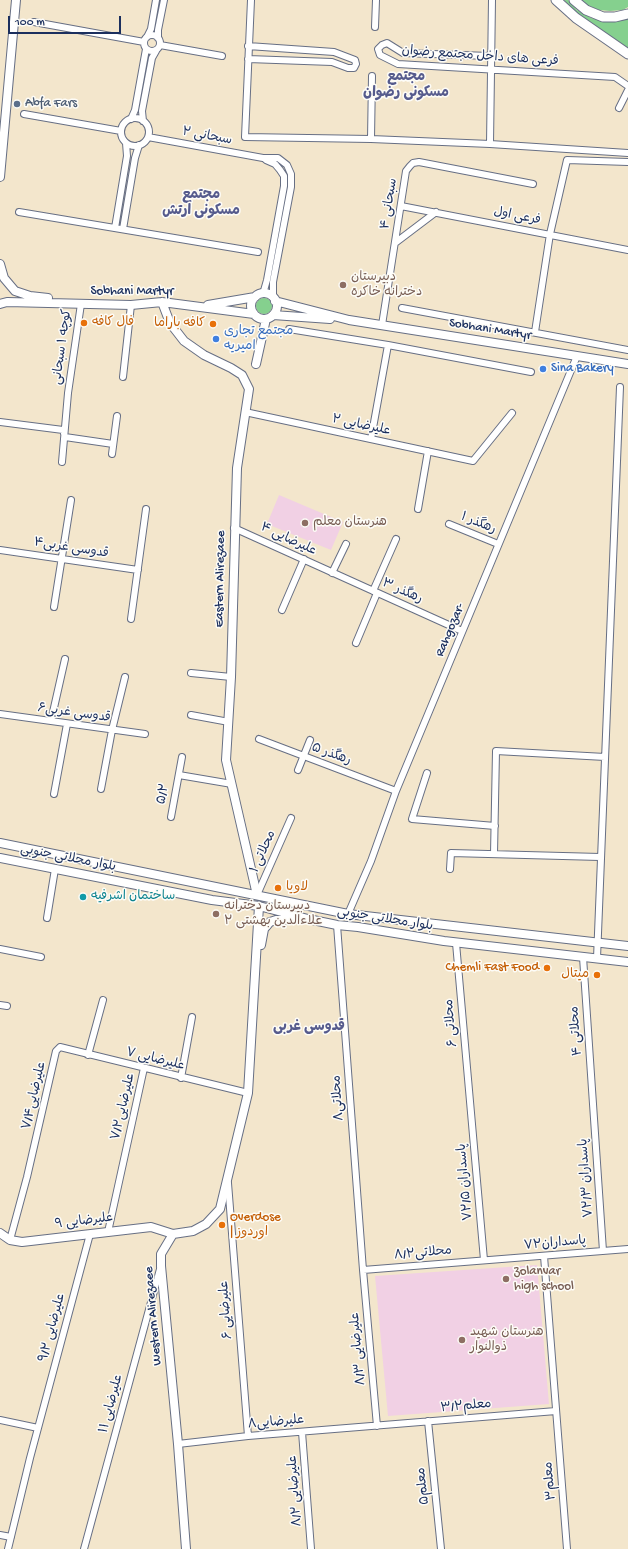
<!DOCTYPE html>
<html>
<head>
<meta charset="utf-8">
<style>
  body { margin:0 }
  #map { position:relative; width:628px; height:1549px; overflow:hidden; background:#f3e6cc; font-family:"Gochi Hand",sans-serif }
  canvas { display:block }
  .scale { position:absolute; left:8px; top:16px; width:113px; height:18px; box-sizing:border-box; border:2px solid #1b2f5e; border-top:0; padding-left:5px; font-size:12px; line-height:14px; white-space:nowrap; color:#1b2f5e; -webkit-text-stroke:3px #fdfcf7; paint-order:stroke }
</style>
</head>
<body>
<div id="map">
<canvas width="628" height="1549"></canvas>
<div class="scale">100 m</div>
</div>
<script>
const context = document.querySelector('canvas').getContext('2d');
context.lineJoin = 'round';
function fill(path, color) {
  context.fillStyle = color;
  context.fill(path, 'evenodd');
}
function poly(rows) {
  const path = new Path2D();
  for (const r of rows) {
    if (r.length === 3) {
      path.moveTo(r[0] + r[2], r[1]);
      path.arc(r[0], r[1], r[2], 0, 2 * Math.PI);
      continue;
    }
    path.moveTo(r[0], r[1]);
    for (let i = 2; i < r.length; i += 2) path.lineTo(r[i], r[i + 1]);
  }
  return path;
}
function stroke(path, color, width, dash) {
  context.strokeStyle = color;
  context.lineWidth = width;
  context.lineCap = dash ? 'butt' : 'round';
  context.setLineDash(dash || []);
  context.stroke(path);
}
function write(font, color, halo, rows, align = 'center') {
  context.font = font + ' "Gochi Hand","Playpen Sans Arabic",sans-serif';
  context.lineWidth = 3;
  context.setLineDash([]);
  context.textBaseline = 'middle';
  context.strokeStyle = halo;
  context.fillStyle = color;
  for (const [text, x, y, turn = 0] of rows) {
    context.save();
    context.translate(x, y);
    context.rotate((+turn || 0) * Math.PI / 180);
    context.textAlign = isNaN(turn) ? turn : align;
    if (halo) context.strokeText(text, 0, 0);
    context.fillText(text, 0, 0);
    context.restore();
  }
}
const built = poly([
  [279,495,343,522,331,550,267,524],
  [537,1265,549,1404,388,1416,375,1276]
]);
const green = poly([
  [564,0,568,0,577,10,591,18,600,20,628,17,628,48,576,12],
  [582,0,628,0,628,7,623,10,610,11,599,10,587,5],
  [264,306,8]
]);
const street = poly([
  [251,0,245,137,371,139,490,144,628,153],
  [34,22,144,42],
  [375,27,376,0],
  [152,43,8],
  [147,37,151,29,156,0],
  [158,38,158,30,164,0],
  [160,45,222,56],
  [490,56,403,53,387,43,382,45,378,49,380,55,398,64,615,77,628,86],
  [248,59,332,62,348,68,354,68,356,64,355,60,334,52,248,46],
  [619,108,628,90],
  [24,114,121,131],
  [135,132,14],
  [131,119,135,110,146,49],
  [143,121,142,111,152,58,156,51],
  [148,137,263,158,278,158,287,165,291,174,291,187,273,282,273,298],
  [371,139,372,76],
  [490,144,492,0],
  [401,206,628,250],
  [19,212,258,252],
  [115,228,127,156,126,143],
  [123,229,135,158,139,145],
  [395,243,436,212],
  [263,294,267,280,284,186,284,176,280,170,275,164,266,160],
  [402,308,628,350],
  [382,325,406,171,410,166,413,163,419,162,533,184],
  [289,329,388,345,531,372],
  [535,332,550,234,567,160,628,162],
  [123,377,131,305],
  [245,412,473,461,512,413],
  [0,422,63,430,65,437,113,444],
  [371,439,388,345],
  [112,454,117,416],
  [62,462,68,393,81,304],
  [418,509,428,451],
  [449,524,498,544],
  [234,528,462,631],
  [0,550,138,570],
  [332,573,346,544],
  [373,591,396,539],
  [54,607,71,500],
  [282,610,304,559],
  [131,619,146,509],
  [356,643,377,593],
  [191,673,231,677],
  [0,714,145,734],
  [191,715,229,722],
  [51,721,65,659],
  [259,739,396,791],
  [298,770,310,740],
  [427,773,412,819,495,826],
  [179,775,232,784],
  [101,789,112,730,125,677],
  [54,794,67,724],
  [171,817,182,757],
  [494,854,496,751,605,757],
  [450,869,451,853,600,857],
  [257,895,291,818],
  [348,914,371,861,396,791,577,356],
  [47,918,55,869],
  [337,925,363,1270,377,1426],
  [456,943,484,1260],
  [0,949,41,957],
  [583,957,603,1251],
  [597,958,620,387],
  [0,1005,7,1006],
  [88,1055,103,1000],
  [181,1078,192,1017],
  [228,1183,248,1436],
  [108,1232,144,1068],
  [10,1240,27,1177,56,1051,60,1047,248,1093],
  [544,1256,567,1549],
  [363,1270,628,1249],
  [0,1420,38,1428],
  [428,1421,441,1549],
  [302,1432,311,1549],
  [178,1444,248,1436,556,1411],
  [0,1535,11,1537],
  [8,1549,30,1458,90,1234],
  [84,1549,160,1269]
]);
const secondary = poly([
  [0,177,16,0],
  [0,264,4,278,15,291,30,296,48,298],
  [264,306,13],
  [275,301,349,320,628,364],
  [162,302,170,323,184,341,204,355,231,368,242,375,249,389,237,468,231,677,226,760,257,895],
  [0,304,7,302,131,305,162,302,254,314],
  [208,305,255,297],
  [273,315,330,319],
  [256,364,266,319],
  [0,843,348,914,628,946],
  [0,858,212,900,259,906,308,919,337,925,358,927,444,941,628,962],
  [261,945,264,929,270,922,276,920,299,919],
  [0,1233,10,1240,22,1242,151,1227,173,1234],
  [186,1549,178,1444,161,1266,161,1254,173,1234,193,1231,206,1224,220,1209,248,1093,259,906]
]);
const primary = poly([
  [556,0,576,18,628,54],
  [574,0,586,10,603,17,615,17,628,14]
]);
const markers = [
  [17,104,4,"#5c6f8a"],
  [343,285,4,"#8d6e63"],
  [84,323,4,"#e8710a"],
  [213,324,4,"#e8710a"],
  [216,339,4,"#3f7fe0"],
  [543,369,4,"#3f7fe0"],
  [305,523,4,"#8d6e63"],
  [278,888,4,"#e8710a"],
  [83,897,4,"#0f9aa8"],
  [216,914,4,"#8d6e63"],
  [547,968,4,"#e8710a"],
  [597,975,4,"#e8710a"],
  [222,1225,4,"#e8710a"],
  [506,1279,4,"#8d6e63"],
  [462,1340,4,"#8d6e63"]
];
const streetNames = [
  ["فرعی های داخل مجتمع رضوان",480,57,4],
  ["سبحانی ۲",207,137,11],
  ["سبحانی ۴",390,204,-81],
  ["فرعی اول",517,217,11],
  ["Sobhani Martyr",132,292],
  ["Sobhani Martyr",490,330,9],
  ["کوچه ۱ سبحانی",63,347,-82],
  ["۲ علیرضایی",361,426,12],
  ["۱ رهگذر",478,524,23],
  ["۴ علیرضایی",288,540,25],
  ["قدوسی غربی۴",71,549,9],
  ["Eastern Alirezaee",221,579,-89],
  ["۳ رهگذر",402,592,24],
  ["Rahgozar-",451,630,-67],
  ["قدوسی غربی۶",74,714,8],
  ["۵ رهگذر",331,755,20],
  ["۵/۲",164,794,-79],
  ["۱ محلاتی",264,852,-66],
  ["بلوار محلاتی جنوبی",68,859,11],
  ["بلوار محلاتی جنوبی",385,920,9],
  ["۶ محلاتی",452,1023,-95],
  ["۴ محلاتی",577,1031,-94],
  ["۷ علیرضایی",155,1060,14],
  ["علیرضایی۷/۴",35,1096,-77],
  ["محلاتی۸",339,1098,-94],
  ["علیرضایی۷/۲",124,1107,-77],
  ["۷۲/۳ پاسداران",587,1178,-94],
  ["۷۲/۵ پاسداران",466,1182,-95],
  ["۹ علیرضایی",84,1222,-7],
  ["پاسداران۷۲",555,1244,-5],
  ["محلاتی۸/۲",423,1254,-5],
  ["۶ علیرضایی",227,1310,-94],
  ["Western Alirezaee",154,1316,-95],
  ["۹/۲ علیرضایی",53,1328,-75],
  ["۸/۳ علیرضایی",359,1349,-95],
  ["۱۱ علیرضایی",112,1404,-75],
  ["معلم۳/۲",466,1407,-5],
  ["علیرضایی۸",276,1423,-5],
  ["معلم۳",551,1481,-95],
  ["معلم۵",424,1486,-96],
  ["علیرضایی ۸/۲",296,1491,-94]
];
const serviceNames = [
  ["Abfa Fars",25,104]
];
const educationNames = [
  ["دبیرستان",351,278],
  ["دخترانه خاکره",351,293],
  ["هنرستان معلم",313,523],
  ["دبیرستان دخترانه",224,907],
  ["علاءالدین بهشتی ۲",224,922],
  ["zolanvar",514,1272],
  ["high school",514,1287],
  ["هنرستان شهید",470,1333],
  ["ذوالنوار",470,1348]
];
const foodNames = [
  ["فال کافه",92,323],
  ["کافه باراما",205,324,"right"],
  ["لاویا",286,888],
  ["Chemli Fast Food",539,968,"right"],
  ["میتال",589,975,"right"],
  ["Overdose",230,1218],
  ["| اوردوز",230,1233]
];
const shopNames = [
  ["مجتمع تجاری",224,332],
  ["امیریه",224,347],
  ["Sina Bakery",551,369]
];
const cultureNames = [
  ["ساختمان اشرفیه",91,897]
];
const neighbourhoodNames = [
  ["مجتمع",406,78],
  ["مسکونی رضوان",406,94],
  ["مجتمع",201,196],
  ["مسکونی ارتش",201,212],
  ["قدوسی غربی",309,1028]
];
fill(built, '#f1d0e4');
fill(green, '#85d08e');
stroke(street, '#676f84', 8);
stroke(secondary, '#676f84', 10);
stroke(primary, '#676f84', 11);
stroke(street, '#fff', 6);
stroke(secondary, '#fff', 8);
stroke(primary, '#fff', 9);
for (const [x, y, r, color] of markers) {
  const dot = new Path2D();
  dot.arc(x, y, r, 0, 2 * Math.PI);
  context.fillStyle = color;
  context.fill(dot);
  stroke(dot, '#fdfcf7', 1.5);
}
write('13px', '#1b2f5e', '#fdfcf7', streetNames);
write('13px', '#4e5e75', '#fdfcf7', serviceNames, 'left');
write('13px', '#785e54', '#fdfcf7', educationNames, 'left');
write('13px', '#c56008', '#fdfcf7', foodNames, 'left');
write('13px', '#366cbe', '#fdfcf7', shopNames, 'left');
write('13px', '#0d838f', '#fdfcf7', cultureNames, 'left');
write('bold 14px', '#565b8d', '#fdfcf7', neighbourhoodNames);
</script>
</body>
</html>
